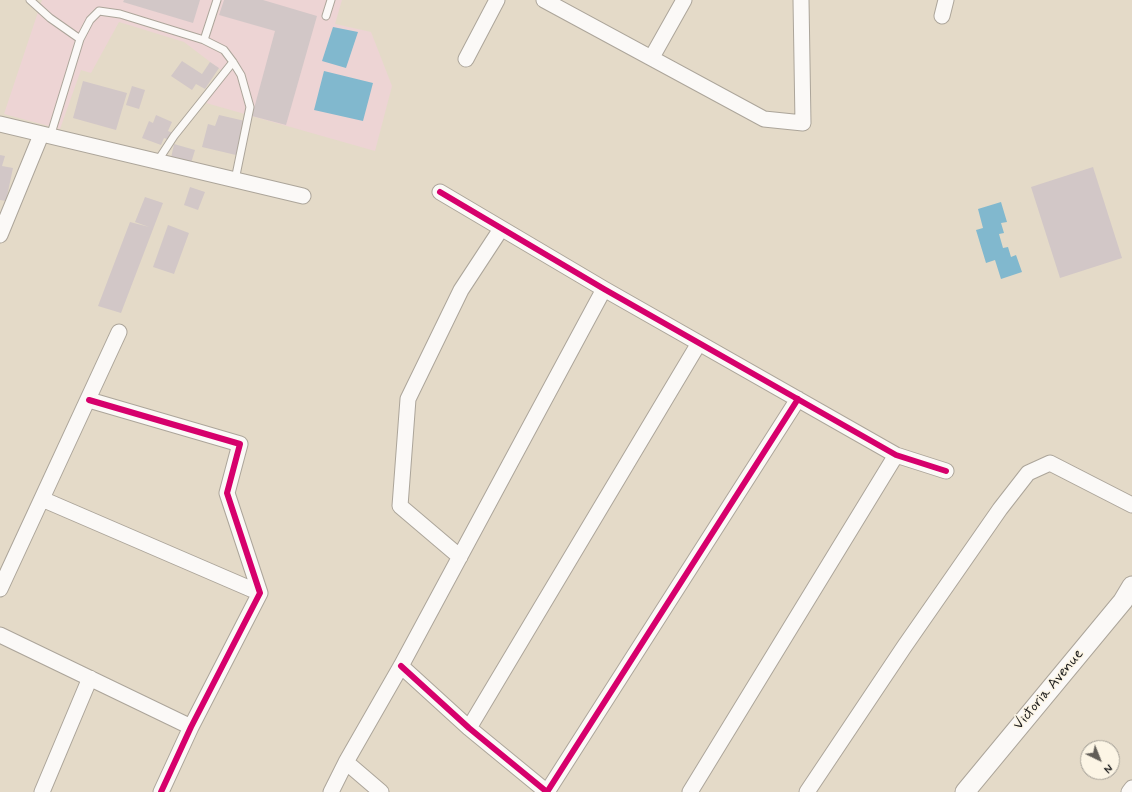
<!DOCTYPE html>
<html>
<head>
<meta charset="utf-8">
<style>
  body { margin:0 }
  #map { position:relative; width:1132px; height:792px; overflow:hidden; background:#e4dac8; font-family:Mynerve,sans-serif }
  canvas { display:block }
  .north { position:absolute; left:1080px; top:740px; width:40px; height:40px; box-sizing:border-box; background:#fcf5e5; border:1px solid #a29e95; border-radius:50%; rotate:137deg; font-size:11px; font-weight:700; line-height:16px; text-align:center; color:#1c1c1c }
  .north::after { content:''; display:block; margin:auto; width:14px; height:18px; background:#625e58; clip-path:polygon(50% 0,100% 100%,50% 72%,0 100%) }
</style>
</head>
<body>
<div id="map">
<canvas width="1132" height="792"></canvas>
<div class="north">N</div>
</div>
<script>
const context = document.querySelector('canvas').getContext('2d');
context.lineJoin = 'round';
function fill(path, color) {
  context.fillStyle = color;
  context.fill(path, 'evenodd');
}
function poly(rows) {
  const path = new Path2D();
  for (const r of rows) {
    path.moveTo(r[0], r[1]);
    for (let i = 2; i < r.length; i += 2) path.lineTo(r[i], r[i + 1]);
  }
  return path;
}
function stroke(path, color, width, dash) {
  context.strokeStyle = color;
  context.lineWidth = width;
  context.lineCap = dash ? 'butt' : 'round';
  context.setLineDash(dash || []);
  context.stroke(path);
}
function write(font, color, halo, rows, align = 'center') {
  context.font = font + ' Mynerve,sans-serif';
  context.lineWidth = 3;
  context.setLineDash([]);
  context.textBaseline = 'middle';
  context.strokeStyle = halo;
  context.fillStyle = color;
  for (const [text, x, y, turn = 0] of rows) {
    context.save();
    context.translate(x, y);
    context.rotate((+turn || 0) * Math.PI / 180);
    context.textAlign = isNaN(turn) ? turn : align;
    if (halo) context.strokeText(text, 0, 0);
    context.fillText(text, 0, 0);
    context.restore();
  }
}
const built = poly([
  [42,0,342,0,335,24,371,32,392,86,375,151,206,103,226,74,184,42,119,22,91,73,81,70,60,129,4,114]
]);
const water = poly([
  [333,27,358,32,346,68,322,61],
  [324,71,373,83,363,121,314,110],
  [1001,202,1007,222,1001,223,1004,233,999,234,1003,248,1008,247,1011,257,1016,255,1022,272,1001,279,995,260,986,263,976,230,983,228,978,209]
]);
const building = poly([
  [124,0,200,0,193,23,123,2],
  [224,0,263,0,317,16,286,125,252,116,275,31,219,15],
  [182,61,202,74,210,62,219,68,205,89,196,84,192,90,171,76],
  [83,81,127,93,116,130,73,118],
  [132,86,145,90,139,109,126,105],
  [156,115,172,122,168,131,173,133,170,140,164,138,161,145,142,138,149,121,153,123],
  [219,115,245,121,236,155,202,147,208,124,215,126],
  [174,144,195,150,191,163,171,158],
  [0,155,5,156,2,166,13,168,6,201,0,200],
  [1093,167,1122,258,1060,278,1031,187],
  [190,187,205,192,198,210,184,205],
  [145,197,163,203,121,313,98,306,130,222,149,227,135,222],
  [168,225,189,233,174,274,153,267]
]);
const service = poly([
  [30,0,50,18,80,39],
  [217,0,204,40,224,50,233,62,241,75,250,107,235,180],
  [326,16,331,0],
  [50,137,80,39,90,20,99,11,120,14,204,40],
  [157,162,174,136,233,62]
]);
const minor = poly([
  [544,0,764,119,803,123,801,0],
  [942,16,946,0],
  [652,57,684,0],
  [466,59,497,0],
  [0,124,303,196],
  [440,192,604,289,896,455,946,471],
  [0,235,41,135],
  [89,400,240,444,227,493,260,593,191,727,161,792],
  [42,499,260,593],
  [460,557,400,506,408,399,461,290,501,229],
  [0,589,119,332],
  [0,635,191,727],
  [401,666,469,728,547,792,798,399],
  [469,728,699,343],
  [346,762,381,792],
  [42,792,90,678],
  [331,792,346,762,401,666,604,289],
  [690,792,896,455],
  [807,792,904,647,1000,509,1028,473,1050,463,1132,505],
  [1129,792,1132,788]
]);
const tertiary = poly([
  [965,792,1123,601,1132,586]
]);
const cycleway = poly([
  [440,192,604,289,896,455,946,471],
  [89,400,240,444,227,493,260,593,191,727,161,792],
  [401,666,469,728,547,792,798,399]
]);
const streetNames = [
  ["Victoria Avenue",1049,690,-50]
];
fill(built, '#edd4d4');
fill(water, '#81b8ce');
fill(building, '#d2c7c7');
stroke(service, '#aca59a', 9);
stroke(minor, '#aca59a', 17);
stroke(tertiary, '#aca59a', 21);
stroke(service, '#fbf9f7', 7);
stroke(minor, '#fbf9f7', 15);
stroke(tertiary, '#fbf9f7', 19);
stroke(cycleway, '#d6006c', 6);
write('15px', '#1c1c1c', '#fcf5e5', streetNames);
</script>
</body>
</html>
